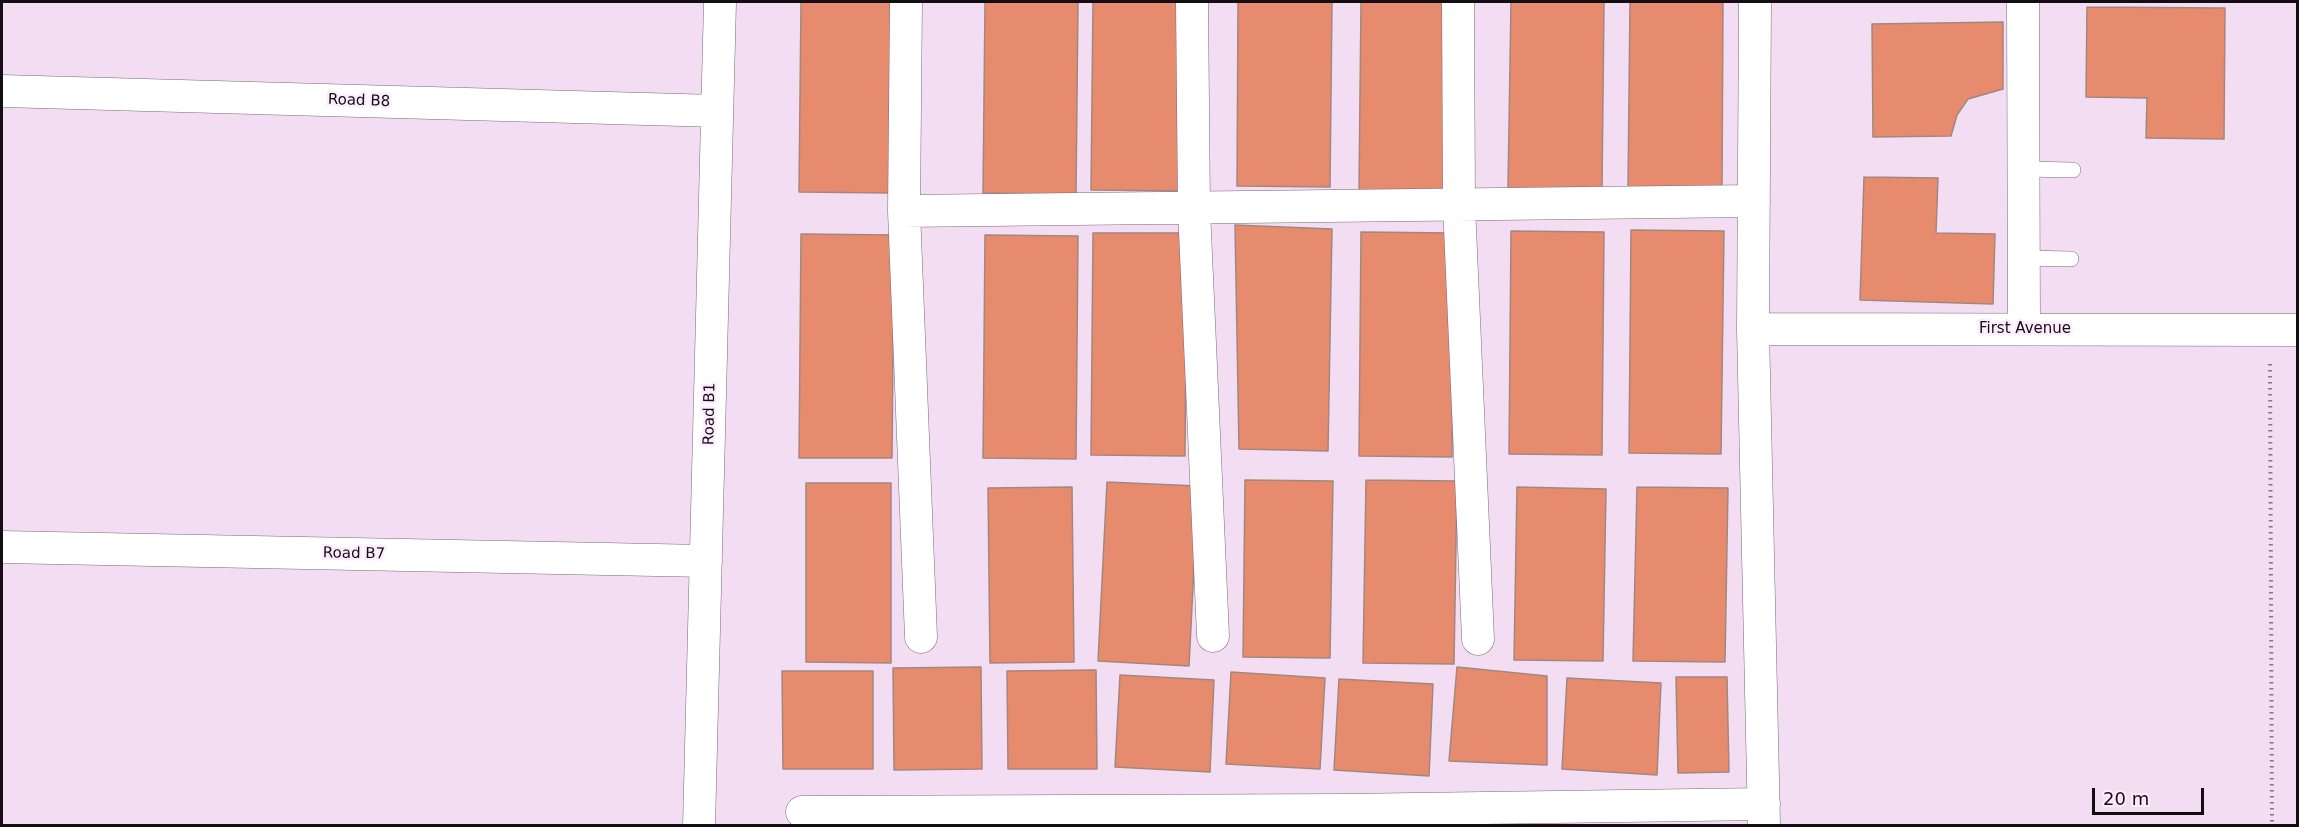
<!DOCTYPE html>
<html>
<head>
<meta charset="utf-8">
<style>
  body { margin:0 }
  #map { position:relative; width:2299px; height:827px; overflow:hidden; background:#f3ddf3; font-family:"DejaVu Sans",sans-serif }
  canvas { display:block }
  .frame { position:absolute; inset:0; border:3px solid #140d14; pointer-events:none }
  .scale { position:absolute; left:2092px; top:788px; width:112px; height:27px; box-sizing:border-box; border:3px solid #140d14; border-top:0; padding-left:8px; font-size:18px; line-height:21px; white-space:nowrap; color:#140d14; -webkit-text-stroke:4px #feecfe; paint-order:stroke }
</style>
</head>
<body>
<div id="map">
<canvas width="2299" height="827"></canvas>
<div class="frame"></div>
<div class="scale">20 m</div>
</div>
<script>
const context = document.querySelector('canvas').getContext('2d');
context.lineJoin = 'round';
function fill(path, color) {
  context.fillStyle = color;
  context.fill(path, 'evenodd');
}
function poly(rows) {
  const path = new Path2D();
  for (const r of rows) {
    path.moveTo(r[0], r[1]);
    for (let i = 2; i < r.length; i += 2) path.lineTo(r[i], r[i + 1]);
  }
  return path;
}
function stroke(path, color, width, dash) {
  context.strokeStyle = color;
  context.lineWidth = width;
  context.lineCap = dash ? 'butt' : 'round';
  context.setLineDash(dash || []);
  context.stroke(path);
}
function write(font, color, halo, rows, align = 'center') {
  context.font = font + ' "DejaVu Sans",sans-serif';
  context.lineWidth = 5;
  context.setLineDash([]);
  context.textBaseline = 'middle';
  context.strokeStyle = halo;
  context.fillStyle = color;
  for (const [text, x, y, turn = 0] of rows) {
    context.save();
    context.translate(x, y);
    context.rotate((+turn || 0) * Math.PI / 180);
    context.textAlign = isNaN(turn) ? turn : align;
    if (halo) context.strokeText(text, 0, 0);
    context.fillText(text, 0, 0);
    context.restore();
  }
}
const building = poly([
  [801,2,894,2,892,193,799,192,801,2],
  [985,2,1078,2,1076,194,983,193,985,2],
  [1093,2,1187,2,1184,191,1091,190,1093,2],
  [1238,2,1332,2,1330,187,1237,186,1238,2],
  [1361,2,1454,2,1452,191,1359,190,1361,2],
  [1511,2,1604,2,1602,189,1508,188,1511,2],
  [1630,2,1723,2,1722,189,1628,188,1630,2],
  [2087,7,2225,8,2224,139,2146,138,2147,98,2086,97,2087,7],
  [2003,22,2003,89,1968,99,1957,115,1951,136,1873,137,1872,24,2003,22],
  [1864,177,1938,178,1936,233,1995,234,1993,304,1860,300,1864,177],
  [1235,225,1332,229,1328,451,1239,449,1235,225],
  [1631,230,1724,231,1721,454,1629,453,1631,230],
  [1511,231,1604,232,1602,455,1509,454,1511,231],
  [1361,232,1454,233,1452,457,1359,456,1361,232],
  [1093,233,1187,233,1185,456,1091,455,1093,233],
  [801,234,894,235,892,458,799,458,801,234],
  [985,235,1078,236,1076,459,983,458,985,235],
  [1245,480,1333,481,1330,658,1243,657,1245,480],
  [1366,480,1457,481,1454,664,1363,663,1366,480],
  [1107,482,1198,486,1189,666,1098,661,1107,482],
  [806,483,891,483,891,663,806,662,806,483],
  [1072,487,1074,662,990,663,988,488,1072,487],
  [1517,487,1606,489,1603,661,1514,660,1517,487],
  [1637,487,1728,488,1725,662,1633,661,1637,487],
  [981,667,982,769,894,770,893,668,981,667],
  [1457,667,1547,676,1547,765,1449,761,1457,667],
  [1096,670,1097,769,1008,769,1007,671,1096,670],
  [782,671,873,671,873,769,783,769,782,671],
  [1231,672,1325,678,1320,769,1226,764,1231,672],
  [1120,675,1214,680,1210,772,1115,767,1120,675],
  [1676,677,1727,677,1729,772,1678,773,1676,677],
  [1567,678,1661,683,1657,775,1562,769,1567,678],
  [1339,679,1433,684,1429,776,1334,770,1339,679]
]);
const path = poly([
  [2270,364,2272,826]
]);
const service = poly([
  [2023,169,2073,170],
  [2024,258,2071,259]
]);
const minor = poly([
  [906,2,904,211,921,637],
  [1192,2,1194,209,1213,636],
  [1458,2,1459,205,1478,639],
  [1755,2,1753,329,1764,825],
  [2023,2,2024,329],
  [2,91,717,111],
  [904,211,1754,201],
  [1753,329,2298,330],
  [2,547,706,561],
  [802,812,1343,810,1764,804],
  [699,826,720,2]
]);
const streetNames = [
  ["Road B8",359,101,2],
  ["First Avenue",2025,329],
  ["Road B1",710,414,-89],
  ["Road B7",354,554,1]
];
fill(building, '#e78b6e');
stroke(building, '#a3877e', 1.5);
stroke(service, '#7a677a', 16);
stroke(minor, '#7a677a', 33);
stroke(path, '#847684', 4, [1.5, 4.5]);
stroke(service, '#fff', 15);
stroke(minor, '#fff', 32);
write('15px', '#140d14', '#feecfe', streetNames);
</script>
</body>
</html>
